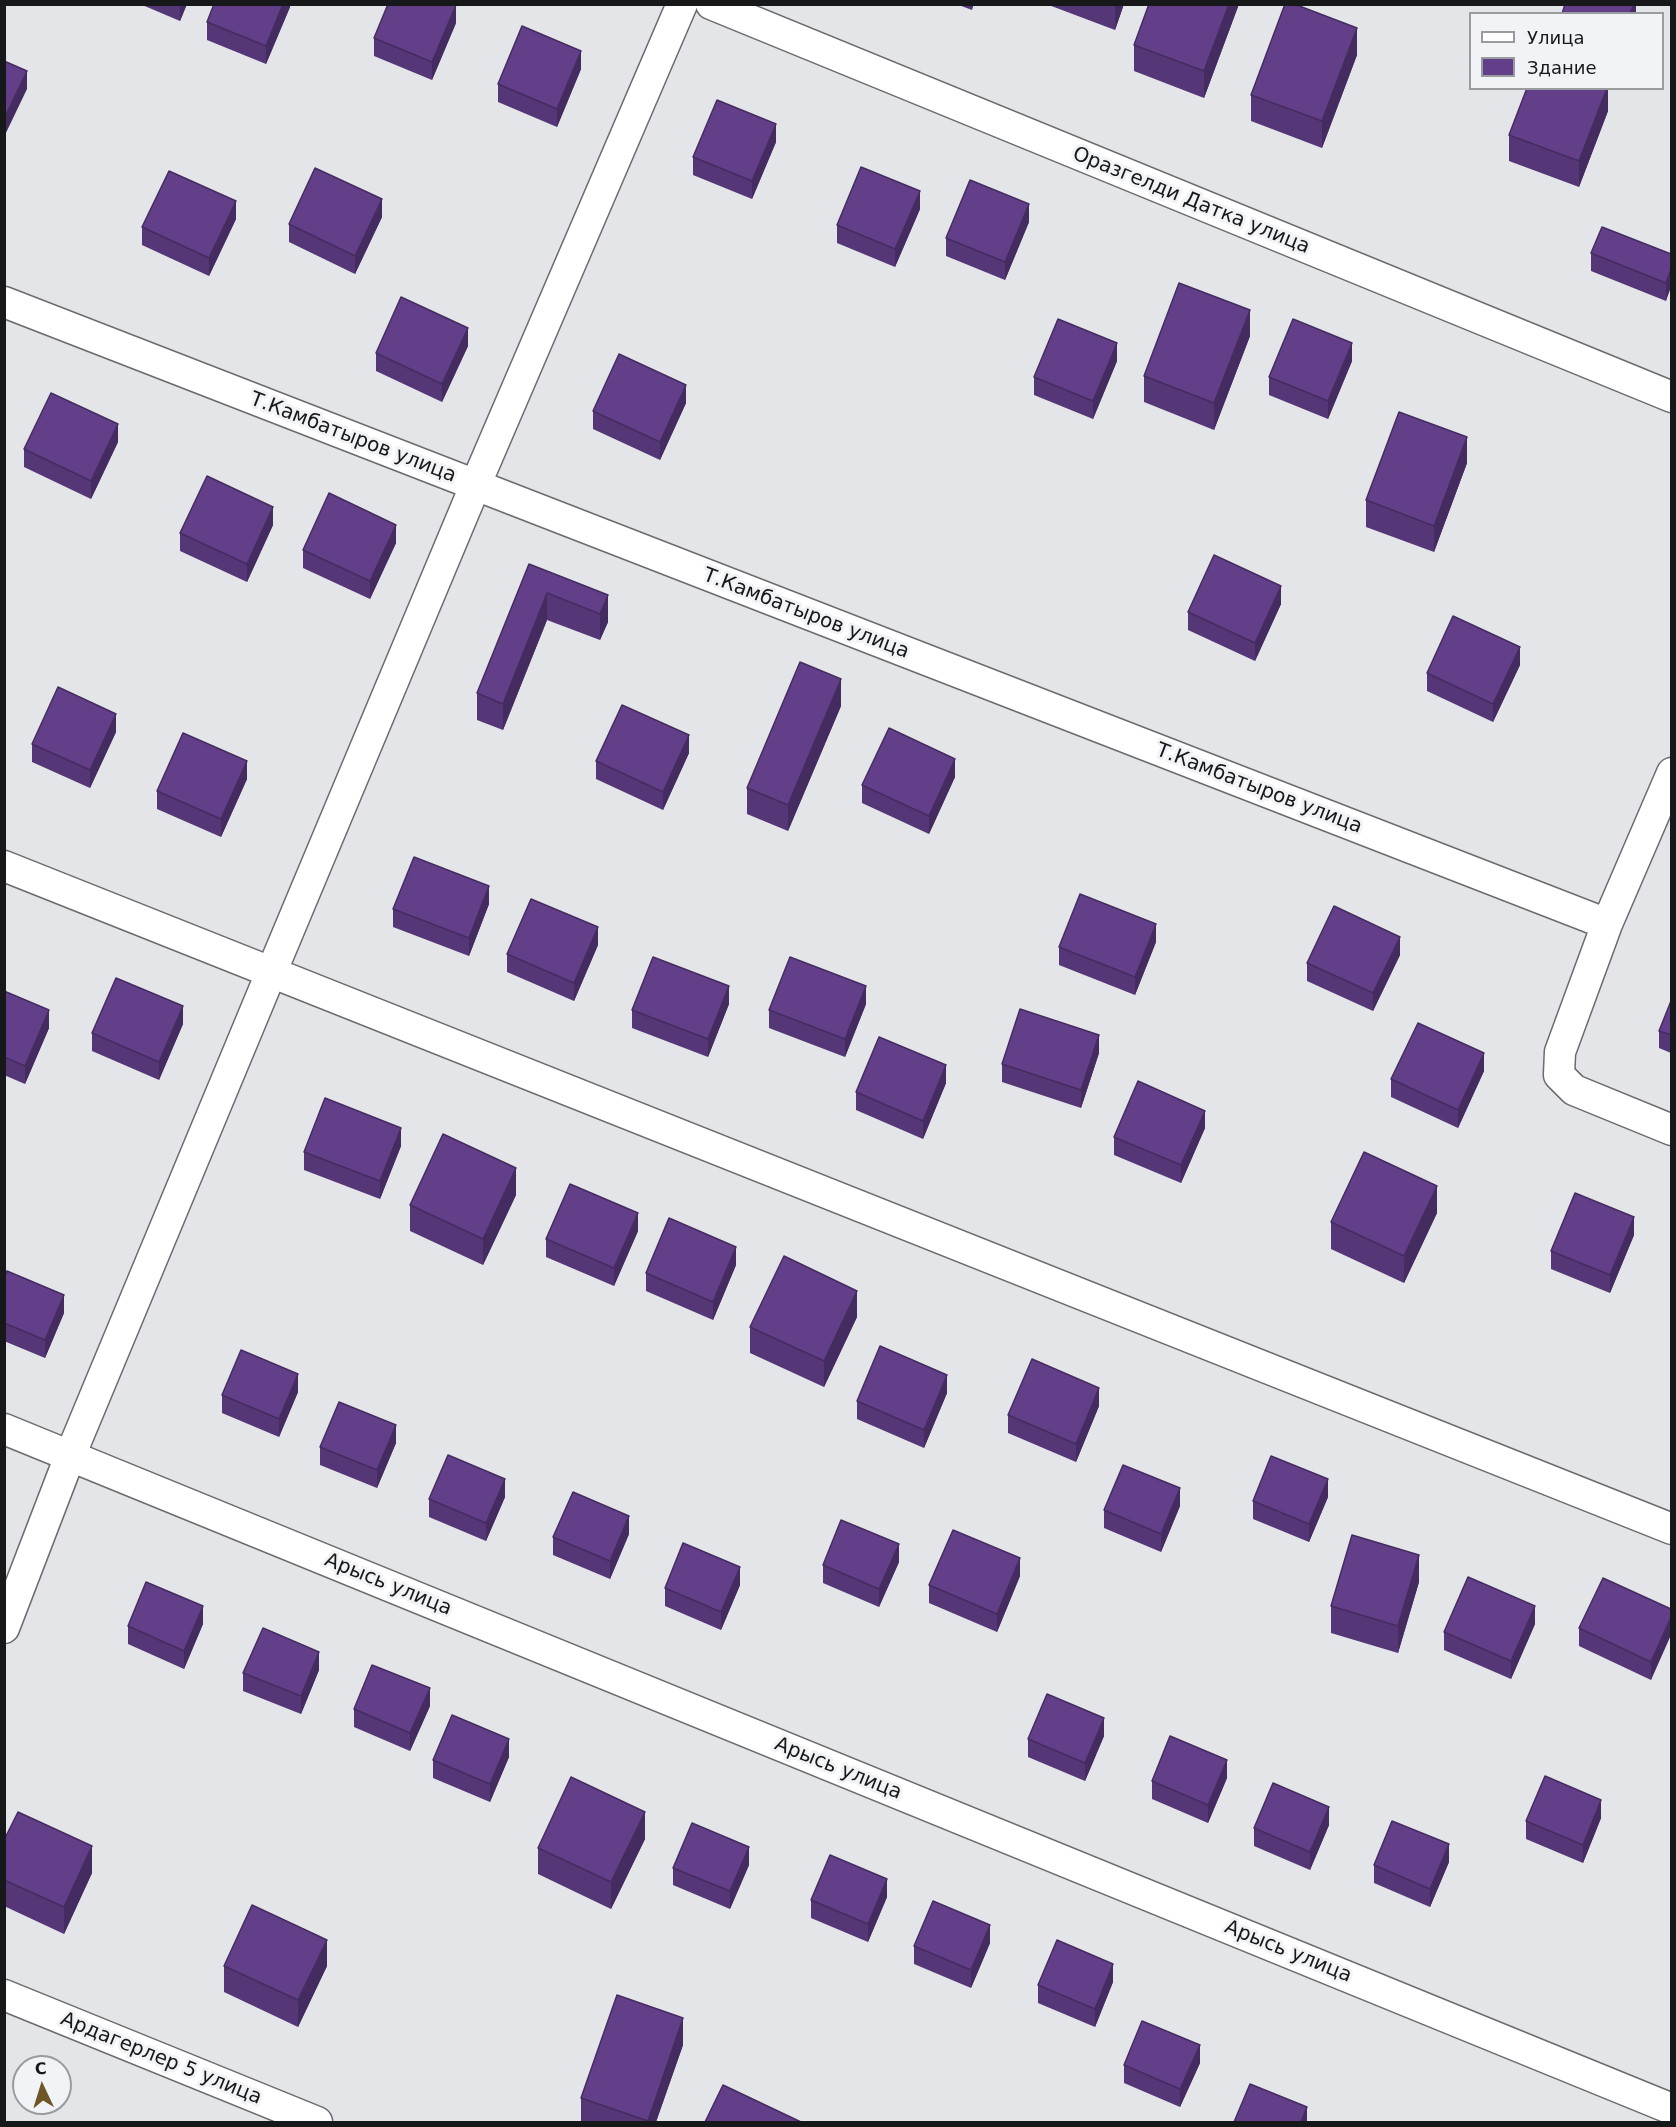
<!DOCTYPE html>
<html>
<head>
<meta charset="utf-8">
<style>
  body { margin:0 }
  #map { position:relative; width:1676px; height:2127px; overflow:hidden; background:#e4e5e9; font-family:"DejaVu Sans",sans-serif }
  canvas { display:block }
  .frame { position:absolute; inset:0; border:6px solid #171819; pointer-events:none }
  .legend { position:absolute; left:1469px; top:12px; width:195px; height:78px; box-sizing:border-box; background:#f1f3f6; border:2px solid #9a9b9e; margin:0; padding:8px 10px; list-style:none; font-size:18px; color:#171819 }
  .legend li { display:flex; align-items:center; gap:12px; height:30px }
  .legend b { width:30px; border:2px solid #9a9b9e }
  .north { position:absolute; left:12px; top:2055px; width:60px; height:60px; box-sizing:border-box; background:#f1f3f6; border:2px solid #9a9b9e; border-radius:50%; rotate:356deg; font-size:16px; font-weight:700; line-height:24px; text-align:center; color:#171819 }
  .north::after { content:''; display:block; margin:auto; width:21px; height:27px; background:#6e5627; clip-path:polygon(50% 0,100% 100%,50% 72%,0 100%) }
</style>
</head>
<body>
<div id="map">
<canvas width="1676" height="2127"></canvas>
<div class="frame"></div>
<ul class="legend">
<li><b style="height:8px;background:#fff"></b>Улица</li>
<li><b style="height:16px;background:#633f89"></b>Здание</li>
</ul>
<div class="north">С</div>
</div>
<script>
const context = document.querySelector('canvas').getContext('2d');
context.lineJoin = 'round';
function poly(rows) {
  const path = new Path2D();
  for (const r of rows) {
    path.moveTo(r[0], r[1]);
    for (let i = 2; i < r.length; i += 2) path.lineTo(r[i], r[i + 1]);
  }
  return path;
}
function stroke(path, color, width, dash) {
  context.strokeStyle = color;
  context.lineWidth = width;
  context.lineCap = dash ? 'butt' : 'round';
  context.setLineDash(dash || []);
  context.stroke(path);
}
function fill(path, color) {
  context.fillStyle = color;
  context.fill(path, 'evenodd');
}
function write(font, color, halo, rows, align = 'center') {
  context.font = font + ' "DejaVu Sans",sans-serif';
  context.lineWidth = 6;
  context.setLineDash([]);
  context.textBaseline = 'middle';
  context.strokeStyle = halo;
  context.fillStyle = color;
  for (const [text, x, y, turn = 0] of rows) {
    context.save();
    context.translate(x, y);
    context.rotate((+turn || 0) * Math.PI / 180);
    context.textAlign = isNaN(turn) ? turn : align;
    if (halo) context.strokeText(text, 0, 0);
    context.fillText(text, 0, 0);
    context.restore();
  }
}
const minor = poly([
  [711,4,1672,397],
  [4,302,1607,924],
  [1672,773,1607,924,1560,1052,1559,1075,1574,1090,1672,1130],
  [4,866,1672,1529],
  [4,1429,1672,2109],
  [4,1628,70,1456,266,985,475,486,682,4],
  [4,1995,317,2122]
]);
const wall = poly([
  [140,4,187,4,180,21],
  [290,4,290,7,266,64,207,40,207,22],
  [956,4,974,4,972,10],
  [1046,4,1124,4,1115,30],
  [1239,4,1204,98,1134,71,1134,45],
  [456,23,432,80,374,56,374,38],
  [1357,55,1322,148,1251,121,1251,95],
  [581,69,557,127,498,102,498,84],
  [1608,88,1608,111,1579,187,1509,161,1509,135],
  [776,142,752,199,693,175,693,157],
  [920,209,895,267,837,243,837,225],
  [382,217,355,274,289,242,289,224],
  [236,219,209,276,142,245,142,227],
  [1029,222,1005,280,946,256,946,238],
  [1591,253,1671,254,1666,301,1591,271],
  [1250,336,1214,430,1144,402,1144,376],
  [468,346,442,402,376,371,376,353],
  [1117,361,1093,419,1034,395,1034,377],
  [1352,361,1328,419,1269,395,1269,377],
  [686,403,660,460,593,429,593,411],
  [118,442,91,499,24,467,24,449],
  [1467,463,1434,552,1366,527,1366,500],
  [273,525,247,582,180,551,180,533],
  [396,543,370,599,303,568,303,550],
  [529,564,608,595,608,622,600,640,547,620,503,730,477,720,477,693],
  [1281,604,1255,661,1188,630,1188,612],
  [1520,665,1493,722,1427,691,1427,673],
  [841,706,788,831,747,814,747,788],
  [116,732,90,788,32,762,32,744],
  [689,753,663,810,596,779,596,761],
  [955,777,929,834,862,803,862,785],
  [247,779,221,837,157,809,157,791],
  [489,904,469,956,393,927,393,909],
  [1156,942,1135,995,1059,965,1059,947],
  [598,945,574,1001,507,972,507,954],
  [1400,955,1373,1011,1307,981,1307,963],
  [4,991,49,1028,25,1084,4,1075],
  [1671,1001,1671,1053,1659,1048,1659,1031],
  [729,1004,708,1057,632,1028,632,1010],
  [866,1004,845,1057,769,1028,769,1010],
  [183,1024,159,1080,92,1051,92,1033],
  [1099,1053,1081,1108,1002,1082,1002,1064],
  [1484,1071,1458,1128,1391,1097,1391,1079],
  [946,1083,923,1139,856,1110,856,1092],
  [1205,1128,1181,1183,1114,1155,1114,1137],
  [401,1146,380,1199,304,1170,304,1152],
  [516,1195,483,1265,410,1231,410,1205],
  [1437,1213,1404,1283,1331,1249,1331,1222],
  [638,1231,614,1286,546,1257,546,1239],
  [1634,1235,1610,1293,1551,1269,1551,1251],
  [736,1265,713,1320,646,1291,646,1273],
  [4,1278,64,1313,45,1358,4,1341],
  [857,1317,824,1387,750,1353,750,1327],
  [298,1392,279,1437,222,1413,222,1395],
  [947,1393,924,1448,857,1419,857,1401],
  [1099,1406,1076,1462,1008,1433,1008,1415],
  [396,1443,377,1488,320,1465,320,1447],
  [505,1497,486,1541,429,1517,429,1499],
  [1328,1497,1309,1542,1253,1519,1253,1501],
  [1180,1506,1161,1552,1104,1528,1104,1510],
  [629,1534,610,1579,553,1555,553,1537],
  [899,1562,879,1607,823,1583,823,1565],
  [1020,1576,997,1632,929,1603,929,1585],
  [1419,1582,1398,1653,1331,1633,1331,1606],
  [740,1585,721,1630,665,1606,665,1588],
  [1671,1609,1651,1680,1579,1646,1579,1628],
  [203,1624,184,1669,128,1644,128,1626],
  [1535,1624,1511,1679,1444,1650,1444,1632],
  [319,1670,301,1714,243,1691,243,1673],
  [430,1706,410,1751,354,1727,354,1709],
  [1104,1736,1085,1781,1028,1757,1028,1739],
  [509,1757,490,1802,433,1778,433,1760],
  [1227,1778,1208,1823,1152,1799,1152,1781],
  [1601,1818,1583,1863,1526,1839,1526,1821],
  [1329,1825,1310,1870,1254,1846,1254,1828],
  [645,1839,611,1909,538,1874,538,1848],
  [4,1840,92,1873,64,1934,4,1906],
  [1449,1862,1430,1907,1374,1883,1374,1865],
  [749,1865,730,1909,673,1885,673,1868],
  [887,1897,868,1942,811,1918,811,1900],
  [990,1943,971,1988,914,1964,914,1946],
  [224,1966,327,1966,298,2027,224,1992],
  [1113,1982,1095,2027,1038,2003,1038,1985],
  [683,2045,656,2122,581,2122,581,2098],
  [1200,2063,1180,2107,1124,2083,1124,2065]
]);
const shadedWall = poly([
  [180,4,187,4,180,21],
  [283,4,290,4,290,7,266,64,266,46],
  [1115,4,1124,4,1115,30],
  [1229,4,1239,4,1204,98,1204,71],
  [1634,4,1636,4,1636,14,1630,14],
  [456,5,456,23,432,80,432,62],
  [1357,28,1357,55,1322,148,1322,121],
  [581,51,581,69,557,127,557,109],
  [27,71,27,89,4,137,4,119],
  [1607,88,1608,88,1608,111,1579,187,1579,161],
  [776,124,776,142,752,199,752,181],
  [920,191,920,209,895,267,895,249],
  [382,199,382,217,355,274,355,256],
  [236,201,236,219,209,276,209,258],
  [1029,204,1029,222,1005,280,1005,262],
  [1671,269,1671,287,1666,301,1666,283],
  [1250,310,1250,336,1214,430,1214,403],
  [468,328,468,346,442,402,442,384],
  [1117,343,1117,361,1093,419,1093,401],
  [1352,343,1352,361,1328,419,1328,401],
  [686,385,686,403,660,460,660,442],
  [118,424,118,442,91,499,91,481],
  [1467,437,1467,463,1434,552,1434,526],
  [273,507,273,525,247,582,247,564],
  [396,525,396,543,370,599,370,581],
  [1281,586,1281,604,1255,661,1255,643],
  [547,593,547,620,503,730,503,704],
  [608,595,608,622,600,640,600,614],
  [1520,647,1520,665,1493,722,1493,704],
  [841,679,841,706,788,831,788,805],
  [116,714,116,732,90,788,90,770],
  [689,735,689,753,663,810,663,792],
  [955,759,955,777,929,834,929,816],
  [247,761,247,779,221,837,221,819],
  [489,886,489,904,469,956,469,938],
  [1156,924,1156,942,1135,995,1135,977],
  [598,927,598,945,574,1001,574,983],
  [1400,937,1400,955,1373,1011,1373,993],
  [729,986,729,1004,708,1057,708,1039],
  [866,986,866,1004,845,1057,845,1039],
  [183,1006,183,1024,159,1080,159,1062],
  [49,1010,49,1028,25,1084,25,1066],
  [1099,1035,1099,1053,1081,1108,1081,1090],
  [1484,1053,1484,1071,1458,1128,1458,1110],
  [946,1065,946,1083,923,1139,923,1121],
  [1205,1111,1205,1128,1181,1183,1181,1165],
  [401,1128,401,1146,380,1199,380,1181],
  [516,1168,516,1195,483,1265,483,1239],
  [1437,1186,1437,1213,1404,1283,1404,1256],
  [638,1213,638,1231,614,1286,614,1268],
  [1634,1217,1634,1235,1610,1293,1610,1275],
  [736,1247,736,1265,713,1320,713,1302],
  [857,1291,857,1317,824,1387,824,1361],
  [64,1295,64,1313,45,1358,45,1340],
  [298,1374,298,1392,279,1437,279,1419],
  [947,1375,947,1393,924,1448,924,1430],
  [1099,1388,1099,1406,1076,1462,1076,1444],
  [396,1425,396,1443,377,1488,377,1470],
  [505,1479,505,1497,486,1541,486,1523],
  [1328,1479,1328,1497,1309,1542,1309,1524],
  [1180,1488,1180,1506,1161,1552,1161,1534],
  [629,1516,629,1534,610,1579,610,1561],
  [899,1544,899,1562,879,1607,879,1589],
  [1419,1555,1419,1582,1398,1653,1398,1626],
  [1020,1558,1020,1576,997,1632,997,1614],
  [740,1567,740,1585,721,1630,721,1612],
  [203,1606,203,1624,184,1669,184,1651],
  [1535,1606,1535,1624,1511,1679,1511,1661],
  [1671,1617,1671,1635,1651,1680,1651,1662],
  [319,1652,319,1670,301,1714,301,1696],
  [430,1688,430,1706,410,1751,410,1733],
  [1104,1718,1104,1736,1085,1781,1085,1763],
  [509,1739,509,1757,490,1802,490,1784],
  [1227,1760,1227,1778,1208,1823,1208,1805],
  [1601,1800,1601,1818,1583,1863,1583,1845],
  [1329,1807,1329,1825,1310,1870,1310,1852],
  [645,1812,645,1839,611,1909,611,1882],
  [1449,1844,1449,1862,1430,1907,1430,1889],
  [92,1846,92,1873,64,1934,64,1907],
  [749,1847,749,1865,730,1909,730,1891],
  [887,1879,887,1897,868,1942,868,1924],
  [990,1925,990,1943,971,1988,971,1970],
  [327,1940,327,1966,298,2027,298,2000],
  [1113,1964,1113,1982,1095,2027,1095,2009],
  [683,2018,683,2045,656,2122,648,2122],
  [1200,2045,1200,2063,1180,2107,1180,2089],
  [1307,2107,1307,2122,1301,2122]
]);
const building = poly([
  [214,4,283,4,266,46,207,22,214,4],
  [388,4,456,5,432,62,374,38,388,4],
  [1149,4,1229,4,1204,71,1134,45,1149,4],
  [1285,4,1294,4,1357,28,1322,121,1251,95,1285,4],
  [1565,4,1634,4,1630,14,1562,14,1565,4],
  [522,26,581,51,557,109,498,84,522,26],
  [4,61,27,71,4,119,4,61],
  [1527,88,1607,88,1579,161,1509,135,1527,88],
  [717,100,776,124,752,181,693,157,717,100],
  [861,167,920,191,895,249,837,225,861,167],
  [315,168,382,199,355,256,289,224,315,168],
  [169,171,236,201,209,258,142,227,169,171],
  [970,180,1029,204,1005,262,946,238,970,180],
  [1602,227,1671,254,1671,269,1666,283,1591,253,1602,227],
  [1179,283,1250,310,1214,403,1144,376,1179,283],
  [401,297,468,328,442,384,376,353,401,297],
  [1058,319,1117,343,1093,401,1034,377,1058,319],
  [1293,319,1352,343,1328,401,1269,377,1293,319],
  [619,354,686,385,660,442,593,411,619,354],
  [51,393,118,424,91,481,24,449,51,393],
  [1399,412,1467,437,1434,526,1366,500,1399,412],
  [207,476,273,507,247,564,180,533,207,476],
  [329,493,396,525,370,581,303,550,329,493],
  [1214,555,1281,586,1255,643,1188,612,1214,555],
  [529,564,608,595,600,614,547,593,503,704,477,693,529,564],
  [1453,616,1520,647,1493,704,1427,673,1453,616],
  [800,662,841,679,788,805,747,788,800,662],
  [58,687,116,714,90,770,32,744,58,687],
  [622,705,689,735,663,792,596,761,622,705],
  [889,728,955,759,929,816,862,785,889,728],
  [183,733,247,761,221,819,157,791,183,733],
  [414,857,489,886,469,938,393,909,414,857],
  [1080,894,1156,924,1135,977,1059,947,1080,894],
  [531,899,598,927,574,983,507,954,531,899],
  [1334,906,1400,937,1373,993,1307,963,1334,906],
  [653,957,729,986,708,1039,632,1010,653,957],
  [790,957,866,986,845,1039,769,1010,790,957],
  [116,978,183,1006,159,1062,92,1033,116,978],
  [4,991,49,1010,25,1066,4,1057,4,991],
  [1671,1001,1671,1035,1659,1031,1671,1001],
  [1020,1009,1099,1035,1081,1090,1002,1064,1020,1009],
  [1418,1023,1484,1053,1458,1110,1391,1079,1418,1023],
  [879,1037,946,1065,923,1121,856,1092,879,1037],
  [1138,1081,1205,1111,1181,1165,1114,1137,1138,1081],
  [325,1098,401,1128,380,1181,304,1152,325,1098],
  [443,1134,516,1168,483,1239,410,1205,443,1134],
  [1364,1152,1437,1186,1404,1256,1331,1222,1364,1152],
  [570,1184,638,1213,614,1268,546,1239,570,1184],
  [1575,1193,1634,1217,1610,1275,1551,1251,1575,1193],
  [669,1218,736,1247,713,1302,646,1273,669,1218],
  [784,1256,857,1291,824,1361,750,1327,784,1256],
  [7,1271,64,1295,45,1340,4,1323,4,1278,7,1271],
  [880,1346,947,1375,924,1430,857,1401,880,1346],
  [241,1350,298,1374,279,1419,222,1395,241,1350],
  [1032,1359,1099,1388,1076,1444,1008,1415,1032,1359],
  [339,1402,396,1425,377,1470,320,1447,339,1402],
  [448,1455,505,1479,486,1523,429,1499,448,1455],
  [1271,1456,1328,1479,1309,1524,1253,1501,1271,1456],
  [1123,1465,1180,1488,1161,1534,1104,1510,1123,1465],
  [573,1492,629,1516,610,1561,553,1537,573,1492],
  [841,1520,899,1544,879,1589,823,1565,841,1520],
  [953,1530,1020,1558,997,1614,929,1585,953,1530],
  [1352,1535,1419,1555,1398,1626,1331,1606,1352,1535],
  [683,1543,740,1567,721,1612,665,1588,683,1543],
  [1468,1577,1535,1606,1511,1661,1444,1632,1468,1577],
  [1603,1578,1671,1609,1671,1617,1651,1662,1579,1628,1603,1578],
  [146,1582,203,1606,184,1651,128,1626,146,1582],
  [263,1628,319,1652,301,1696,243,1673,263,1628],
  [372,1665,430,1688,410,1733,354,1709,372,1665],
  [1047,1694,1104,1718,1085,1763,1028,1739,1047,1694],
  [452,1715,509,1739,490,1784,433,1760,452,1715],
  [1170,1736,1227,1760,1208,1805,1152,1781,1170,1736],
  [1545,1776,1601,1800,1583,1845,1526,1821,1545,1776],
  [571,1777,645,1812,611,1882,538,1848,571,1777],
  [1273,1783,1329,1807,1310,1852,1254,1828,1273,1783],
  [18,1812,92,1846,64,1907,4,1880,4,1840,18,1812],
  [1392,1821,1449,1844,1430,1889,1374,1865,1392,1821],
  [692,1823,749,1847,730,1891,673,1868,692,1823],
  [830,1855,887,1879,868,1924,811,1900,830,1855],
  [933,1901,990,1925,971,1970,914,1946,933,1901],
  [252,1905,327,1940,298,2000,224,1966,252,1905],
  [1057,1940,1113,1964,1095,2009,1038,1985,1057,1940],
  [617,1995,683,2018,648,2121,581,2098,617,1995],
  [1142,2021,1200,2045,1180,2089,1124,2065,1142,2021],
  [1250,2084,1307,2107,1301,2122,1234,2122,1250,2084],
  [723,2085,801,2122,705,2122,723,2085]
]);
const streetNames = [
  ["Оразгелди Датка улица",1191,201,22],
  ["Т.Камбатыров улица",353,438,21],
  ["Т.Камбатыров улица",806,614,21],
  ["Т.Камбатыров улица",1259,789,21],
  ["Арысь улица",388,1585,22],
  ["Арысь улица",838,1769,22],
  ["Арысь улица",1288,1952,22],
  ["Ардагерлер 5 улица",161,2059,22]
];
stroke(minor, '#6a6b6e', 33);
stroke(minor, '#fff', 30);
fill(wall, '#553676');
fill(shadedWall, '#452c60');
fill(building, '#633f89');
stroke(building, '#452c60', 1.5);
write('20px', '#171819', '#f1f3f6', streetNames);
</script>
</body>
</html>
